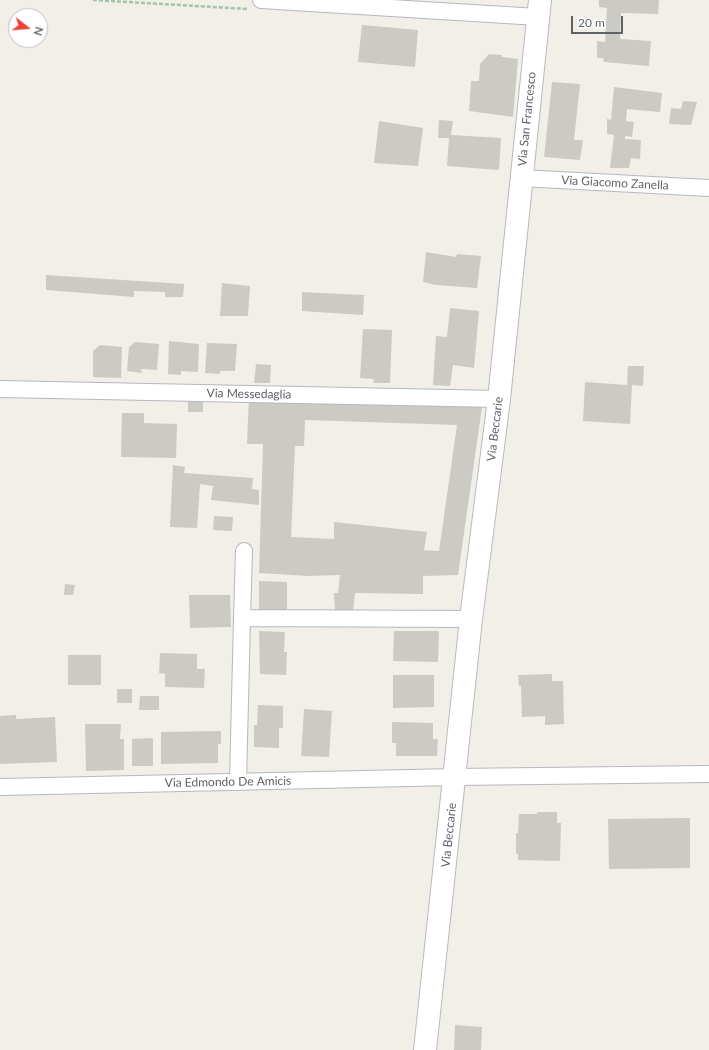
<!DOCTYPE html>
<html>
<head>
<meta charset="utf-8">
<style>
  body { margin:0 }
  #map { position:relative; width:709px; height:1050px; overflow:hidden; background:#f1efe8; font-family:Lato,sans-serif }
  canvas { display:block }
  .north { position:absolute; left:8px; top:8px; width:40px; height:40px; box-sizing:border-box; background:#fff; border:1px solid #bfc1c3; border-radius:50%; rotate:107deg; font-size:11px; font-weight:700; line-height:16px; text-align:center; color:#5f6368 }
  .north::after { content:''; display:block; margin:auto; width:14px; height:18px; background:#ea4335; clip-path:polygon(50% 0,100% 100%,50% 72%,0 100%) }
  .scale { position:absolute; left:571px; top:16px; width:52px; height:18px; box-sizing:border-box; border:2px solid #5f6368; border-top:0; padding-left:5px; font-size:12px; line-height:14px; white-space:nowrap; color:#5f6368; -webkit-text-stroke:3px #fff; paint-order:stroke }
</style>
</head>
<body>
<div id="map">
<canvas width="709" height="1050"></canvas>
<div class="north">N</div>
<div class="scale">20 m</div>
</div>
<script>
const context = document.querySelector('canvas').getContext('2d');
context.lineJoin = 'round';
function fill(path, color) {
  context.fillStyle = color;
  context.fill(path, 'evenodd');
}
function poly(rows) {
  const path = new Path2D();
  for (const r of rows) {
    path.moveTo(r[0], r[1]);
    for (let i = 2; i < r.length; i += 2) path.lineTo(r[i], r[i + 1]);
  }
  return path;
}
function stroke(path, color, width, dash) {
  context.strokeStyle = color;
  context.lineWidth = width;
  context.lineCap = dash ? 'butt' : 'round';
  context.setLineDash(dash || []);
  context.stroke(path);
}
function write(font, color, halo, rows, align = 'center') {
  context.font = font + ' Lato,sans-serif';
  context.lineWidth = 3.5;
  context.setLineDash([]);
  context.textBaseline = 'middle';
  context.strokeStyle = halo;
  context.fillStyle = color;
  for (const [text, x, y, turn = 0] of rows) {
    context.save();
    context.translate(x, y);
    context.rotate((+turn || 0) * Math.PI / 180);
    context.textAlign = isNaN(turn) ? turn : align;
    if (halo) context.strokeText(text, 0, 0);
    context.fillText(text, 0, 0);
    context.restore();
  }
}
const building = poly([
  [599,0,659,0,658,14,621,13,620,39,651,41,649,66,604,62,603,58,597,58,597,41,605,42,607,8,599,7],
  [362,25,418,30,415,67,358,62],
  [489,54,502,55,502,57,518,59,513,117,469,111,471,81,479,81,480,64],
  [552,82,580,84,574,140,583,140,580,160,544,157],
  [614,87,662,93,660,112,627,109,626,121,634,122,632,137,625,136,625,139,641,140,640,159,631,158,629,168,610,168,614,135,607,134,607,119,611,120],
  [683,101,697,102,691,125,669,124,671,108,681,109],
  [439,120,453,121,451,135,501,138,499,170,447,166,449,138,438,138],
  [379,121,423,128,418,166,374,163],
  [426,252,456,257,457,254,481,256,477,288,436,285,423,282],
  [46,275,184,284,183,297,165,297,165,292,134,291,134,297,46,290],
  [222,283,250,286,248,316,220,316],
  [302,292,364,295,363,315,302,311],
  [450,308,479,311,474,368,453,365,450,386,433,385,436,336,447,337],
  [363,329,392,330,390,383,373,383,374,379,360,378],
  [169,341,199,344,198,372,181,371,181,375,168,374],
  [135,342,159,344,157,370,141,369,142,373,127,371,129,347],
  [207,343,237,344,235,371,220,371,220,374,205,373],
  [100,345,122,347,121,378,93,377,93,351],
  [256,364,271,365,270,383,254,383],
  [628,366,644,366,643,386,632,385,630,424,583,421,585,382,627,385],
  [188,395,203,396,203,412,188,412],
  [249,397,483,400,458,575,423,576,423,594,355,593,353,612,335,611,334,593,338,593,340,575,308,576,259,573,263,444,247,444],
  [305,420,457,425,439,551,424,550,427,532,334,522,334,539,291,537,295,446,304,446],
  [122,413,144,413,144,423,177,424,176,458,121,457],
  [173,465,185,467,184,473,253,478,252,489,259,490,259,505,211,500,213,486,200,484,197,528,170,527],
  [214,516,233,517,232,531,213,530],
  [259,581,287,582,287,612,259,612],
  [65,584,75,585,73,595,64,595],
  [189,595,230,595,231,627,190,628],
  [259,631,285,632,284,652,287,652,286,675,260,674],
  [394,631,439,631,438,662,393,661],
  [160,653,197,654,197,669,205,669,204,688,165,687,165,674,159,673],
  [68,655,101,655,101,685,68,685],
  [552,674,552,681,563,681,564,724,545,725,545,716,522,717,521,686,519,686,518,675],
  [393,675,434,675,434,707,393,708],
  [117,689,132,689,132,703,117,703],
  [140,696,159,696,159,710,139,710],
  [258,705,283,706,283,728,279,728,279,748,254,747,254,725,257,725],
  [304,709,332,711,329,757,301,756],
  [16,715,16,719,55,717,57,762,0,764,0,716],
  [392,722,433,723,433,739,438,739,437,756,396,756,396,743,392,743],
  [85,724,121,724,120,739,124,739,124,770,86,771],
  [221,731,221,744,218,744,218,763,161,764,161,732],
  [153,738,153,766,132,766,132,739],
  [537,812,557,812,557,823,561,823,560,861,518,860,518,854,516,854,516,833,518,833,519,814,537,814],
  [690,818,690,868,609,869,608,819],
  [455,1025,482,1027,481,1050,454,1050]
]);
const path = poly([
  [93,0,248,9]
]);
const minor = poly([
  [261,0,538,17],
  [521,178,709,188],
  [0,389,499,399],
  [242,618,244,551],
  [238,782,242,618,471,619],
  [0,787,455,777,709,774]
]);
const secondary = poly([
  [425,1050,471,619,499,399,540,0]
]);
const streetNames = [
  ["Via San Francesco",527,119,-84],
  ["Via Giacomo Zanella",615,183,3],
  ["Via Messedaglia",249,394,1],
  ["Via Beccarie",495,429,-83],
  ["Via Edmondo De Amicis",228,782,-1],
  ["Via Beccarie",449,835,-84]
];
fill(building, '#cccac5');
stroke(minor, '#b5b8bc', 18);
stroke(secondary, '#b6babf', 24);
stroke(path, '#9cc7a9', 2.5, [4, 2]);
stroke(minor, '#fff', 16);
stroke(secondary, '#fff', 22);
write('12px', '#5f6368', '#fff', streetNames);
</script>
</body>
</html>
